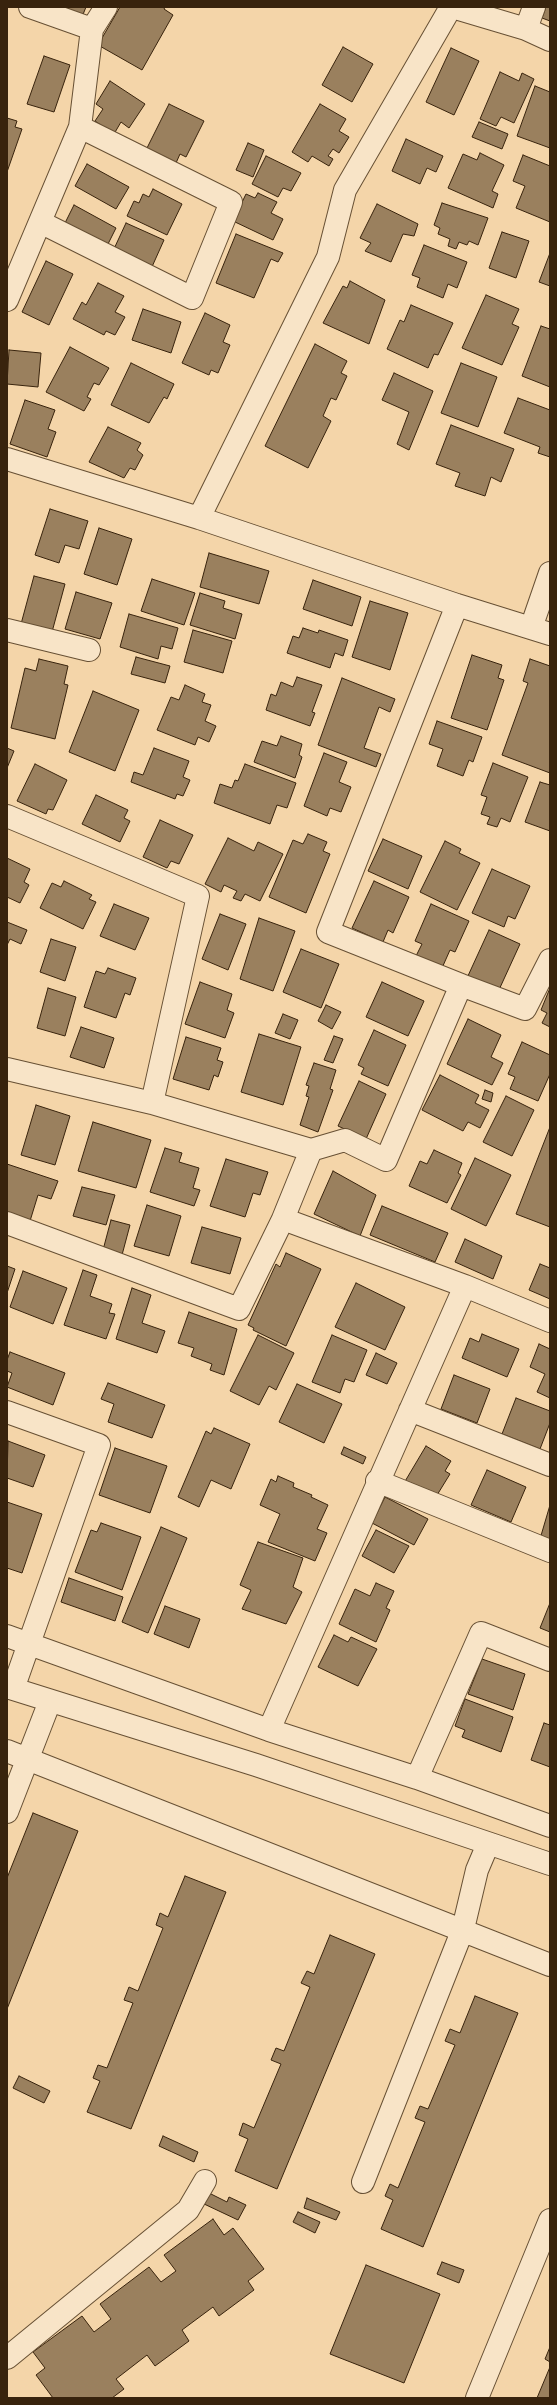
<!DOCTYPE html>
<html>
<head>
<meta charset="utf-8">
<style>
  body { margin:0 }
  #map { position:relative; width:557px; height:2405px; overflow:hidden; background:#f4d5a9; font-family:"Sorts Mill Goudy",serif }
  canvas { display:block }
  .frame { position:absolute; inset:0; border:8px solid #38230d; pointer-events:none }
</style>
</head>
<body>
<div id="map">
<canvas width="557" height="2405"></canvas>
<div class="frame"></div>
</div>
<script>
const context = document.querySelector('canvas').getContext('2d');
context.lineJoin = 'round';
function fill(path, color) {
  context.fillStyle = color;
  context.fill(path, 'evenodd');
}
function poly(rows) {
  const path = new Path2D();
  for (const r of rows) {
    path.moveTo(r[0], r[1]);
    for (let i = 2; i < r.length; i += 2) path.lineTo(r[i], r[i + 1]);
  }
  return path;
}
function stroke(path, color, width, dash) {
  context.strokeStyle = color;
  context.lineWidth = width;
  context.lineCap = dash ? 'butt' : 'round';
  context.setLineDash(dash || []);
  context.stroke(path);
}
const building = poly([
  [55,7,86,7,82,17,55,7],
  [120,7,165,7,164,9,173,15,142,70,98,45,120,7],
  [546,7,550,7,550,21,542,18,546,7],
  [343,47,373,64,352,102,322,85,343,47],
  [451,48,479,61,454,115,426,102,451,48],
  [44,56,70,65,54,112,27,104,44,56],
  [500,72,519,81,522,73,534,79,514,123,501,117,496,126,480,119,500,72],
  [110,81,145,104,129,128,121,122,114,134,95,121,103,109,96,104,110,81],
  [535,86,550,92,550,148,517,136,535,86],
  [169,104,204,121,186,157,180,154,176,163,147,148,169,104],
  [320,104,346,119,339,131,349,137,339,153,333,149,328,156,333,159,329,166,312,156,308,162,292,152,320,104],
  [7,118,17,121,15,127,22,129,7,172,7,118],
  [479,122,508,134,502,149,472,137,479,122],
  [406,139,443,156,436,172,427,168,420,184,392,171,406,139],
  [248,143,264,150,253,177,236,170,248,143],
  [480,153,504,165,492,191,498,194,493,208,448,188,463,154,477,160,480,153],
  [523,155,550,166,550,222,516,208,525,186,513,181,523,155],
  [266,156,301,173,291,191,283,188,278,197,252,184,266,156],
  [87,164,129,187,116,209,75,186,87,164],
  [153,189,182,204,167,235,127,216,134,201,139,203,143,194,149,197,153,189],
  [258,193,277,202,271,213,283,219,273,240,233,221,246,194,255,198,258,193],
  [442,203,488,218,478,245,469,241,467,245,459,242,456,249,448,246,450,239,438,234,440,228,434,225,442,203],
  [377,204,418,224,414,236,403,234,391,262,365,251,371,243,360,238,377,204],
  [74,205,116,228,107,246,65,223,74,205],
  [126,223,164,240,151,269,113,251,126,223],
  [502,232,529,241,516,278,489,268,502,232],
  [236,234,283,253,278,262,271,259,254,298,216,283,236,234],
  [424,245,467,262,457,288,448,284,443,298,417,287,420,278,412,275,424,245],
  [550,253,550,286,539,282,550,253],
  [46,261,73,274,49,325,22,312,46,261],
  [350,281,385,300,369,344,323,323,343,286,347,288,350,281],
  [98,283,124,296,115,312,125,317,115,335,106,331,104,335,73,319,82,302,86,305,98,283],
  [486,295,519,309,512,324,519,327,502,365,462,348,486,295],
  [411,305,453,323,438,355,434,354,428,368,387,349,400,320,404,322,411,305],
  [143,309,181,322,171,353,132,340,143,309],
  [205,313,230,325,223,342,230,345,218,373,211,370,209,375,182,363,205,313],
  [541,326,550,329,550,387,522,376,541,326],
  [315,344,347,361,341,373,347,376,336,400,331,398,323,416,331,421,308,468,265,446,315,344],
  [70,347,109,368,99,385,94,383,87,397,91,399,84,411,46,392,70,347],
  [9,350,41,353,38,387,7,384,9,350],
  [131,363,174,384,167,399,164,397,149,423,111,405,131,363],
  [461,363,497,377,478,427,441,413,461,363],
  [394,373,433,391,409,450,397,444,409,412,382,400,394,373],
  [518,398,550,410,550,457,538,453,540,447,504,433,518,398],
  [25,400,55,410,48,429,56,432,47,457,10,444,25,400],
  [451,425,514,449,501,482,491,477,485,496,455,486,460,473,436,464,451,425],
  [108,427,141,443,137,450,143,455,135,470,130,468,124,478,89,462,108,427],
  [50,509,88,521,79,549,65,545,59,563,35,555,50,509],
  [99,528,132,539,117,585,84,574,99,528],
  [209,553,269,571,259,604,200,587,209,553],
  [34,576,65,584,52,632,21,624,34,576],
  [152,579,195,593,184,625,141,611,152,579],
  [313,580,361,597,352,626,303,609,313,580],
  [76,592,112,603,100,639,65,629,76,592],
  [200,593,225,601,223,608,242,614,235,639,190,625,200,593],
  [370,601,408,613,390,670,352,657,370,601],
  [129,614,178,628,172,649,161,646,158,659,120,647,129,614],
  [303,628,318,633,319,630,348,640,343,656,335,653,330,668,287,653,293,636,299,638,303,628],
  [193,630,232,641,223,673,184,662,193,630],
  [472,655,502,665,498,678,504,680,487,730,451,718,472,655],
  [136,657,170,666,165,683,131,674,136,657],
  [39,659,68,666,64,684,68,685,55,739,11,728,25,668,36,671,39,659],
  [530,659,550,666,550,773,502,755,528,683,523,681,530,659],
  [297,677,322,685,312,712,315,713,310,726,266,710,271,694,276,696,281,682,293,687,297,677],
  [342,678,395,699,390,712,379,707,364,748,381,754,376,767,318,745,342,678],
  [185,685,205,694,202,702,211,705,205,721,216,726,209,742,198,737,195,745,157,730,171,697,179,700,185,685],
  [93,691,139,710,115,771,69,752,93,691],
  [437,721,482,737,473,762,469,760,463,776,437,766,443,749,429,744,437,721],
  [281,736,302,744,299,755,302,757,295,778,254,762,262,741,277,746,281,736],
  [7,748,14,751,7,768,7,748],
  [154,748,189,761,183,777,190,780,183,796,177,794,175,799,131,782,134,772,143,775,154,748],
  [324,753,347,762,339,782,351,787,341,812,330,808,327,816,304,806,324,753],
  [493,763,528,777,510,822,501,818,497,827,487,824,490,817,481,814,487,797,481,795,493,763],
  [35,764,67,780,53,810,48,809,46,814,17,801,35,764],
  [245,764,296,783,287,808,277,805,270,824,214,803,220,784,232,788,235,780,238,781,245,764],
  [540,782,550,785,550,831,525,822,540,782],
  [96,795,128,810,124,818,130,821,120,842,82,824,96,795],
  [160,820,193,835,179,864,171,861,167,868,143,857,160,820],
  [308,834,327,842,323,851,330,854,306,913,269,897,293,840,303,844,308,834],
  [228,838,254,851,258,842,283,854,260,901,245,894,241,901,233,898,237,891,224,885,221,892,205,884,228,838],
  [383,839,422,856,408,889,368,871,383,839],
  [445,841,461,849,459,853,480,863,457,910,420,892,445,841],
  [7,858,30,869,24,882,29,885,20,903,7,897,7,858],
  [492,869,530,886,515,919,508,916,504,927,472,913,492,869],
  [64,881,92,895,89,899,96,902,83,929,40,908,52,883,61,887,64,881],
  [374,881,409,897,393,933,388,930,383,942,352,928,374,881],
  [114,904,149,918,135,950,100,936,114,904],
  [431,904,469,921,455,952,450,950,442,968,416,956,422,944,415,941,431,904],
  [220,914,246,924,228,970,202,959,220,914],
  [259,918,295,931,273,991,240,979,259,918],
  [7,922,27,930,21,944,10,939,7,945,7,922],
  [489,930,520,944,498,992,467,978,489,930],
  [51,939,76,947,65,981,40,972,51,939],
  [301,949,339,964,321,1008,283,992,301,949],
  [108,968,136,978,130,995,125,993,116,1018,84,1007,96,971,105,974,108,968],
  [200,982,232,994,227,1010,234,1013,225,1038,185,1024,200,982],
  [382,982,424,1001,408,1036,366,1017,382,982],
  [48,988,76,997,65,1036,37,1028,48,988],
  [550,988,550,1027,542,1023,547,1013,541,1010,550,988],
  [326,1005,341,1012,332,1029,318,1021,326,1005],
  [283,1014,298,1020,290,1039,275,1033,283,1014],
  [468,1019,501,1035,491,1057,503,1063,492,1085,447,1064,468,1019],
  [81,1027,114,1038,104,1068,70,1057,81,1027],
  [374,1030,406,1045,388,1086,361,1074,364,1068,358,1065,374,1030],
  [259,1034,301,1047,283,1105,241,1092,259,1034],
  [334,1036,343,1039,333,1063,324,1060,334,1036],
  [186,1037,221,1048,217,1060,223,1062,218,1077,214,1075,209,1090,173,1079,186,1037],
  [522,1042,550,1055,550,1074,538,1101,510,1089,515,1077,508,1074,522,1042],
  [314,1063,336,1070,330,1089,333,1090,318,1132,300,1125,309,1097,306,1096,309,1086,306,1085,314,1063],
  [440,1075,479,1095,475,1103,489,1110,480,1128,468,1122,463,1131,422,1110,440,1075],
  [359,1081,386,1094,366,1139,338,1126,359,1081],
  [485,1090,493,1093,491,1102,482,1099,485,1090],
  [506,1096,534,1110,512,1156,483,1142,506,1096],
  [36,1105,70,1116,55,1165,21,1155,36,1105],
  [93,1122,151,1140,136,1188,78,1171,93,1122],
  [550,1127,550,1227,516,1214,550,1127],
  [165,1148,182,1153,179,1162,199,1168,193,1188,200,1190,194,1206,150,1192,165,1148],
  [434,1150,462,1163,458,1173,461,1175,447,1203,409,1186,420,1161,427,1164,434,1150],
  [475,1158,511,1175,486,1226,451,1209,475,1158],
  [226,1159,268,1172,260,1195,253,1193,245,1217,210,1206,226,1159],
  [7,1164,58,1181,51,1199,38,1195,30,1221,7,1214,7,1164],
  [333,1171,376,1195,360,1236,314,1214,333,1171],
  [82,1187,115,1195,106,1225,73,1216,82,1187],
  [147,1205,181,1216,169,1256,134,1246,147,1205],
  [382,1206,448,1233,435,1262,370,1235,382,1206],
  [111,1220,130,1225,122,1255,103,1250,111,1220],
  [202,1227,241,1238,230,1274,191,1263,202,1227],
  [465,1239,502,1256,493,1279,455,1262,465,1239],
  [286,1253,321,1269,286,1346,253,1330,254,1328,248,1325,276,1264,280,1267,286,1253],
  [540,1264,550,1268,550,1299,529,1290,540,1264],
  [7,1266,15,1269,7,1293,7,1266],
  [83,1270,97,1275,90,1296,112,1304,109,1313,115,1314,106,1339,64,1325,83,1270],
  [23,1271,67,1288,53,1324,10,1307,23,1271],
  [356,1283,405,1307,385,1350,335,1327,356,1283],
  [132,1288,151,1295,142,1323,165,1331,157,1353,116,1339,132,1288],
  [189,1312,237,1329,224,1375,210,1370,212,1364,191,1356,194,1348,178,1343,189,1312],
  [482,1334,519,1349,507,1377,462,1358,470,1338,479,1342,482,1334],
  [258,1335,294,1353,276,1390,269,1386,259,1405,230,1391,258,1335],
  [332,1335,367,1350,354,1382,345,1379,340,1393,312,1382,332,1335],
  [539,1344,550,1349,550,1398,537,1392,545,1374,530,1367,539,1344],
  [10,1352,65,1373,53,1405,7,1387,12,1373,7,1371,7,1360,10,1352],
  [376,1353,397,1363,387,1384,366,1375,376,1353],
  [454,1375,490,1389,477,1423,441,1409,454,1375],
  [108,1383,165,1405,152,1438,108,1422,114,1404,101,1399,108,1383],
  [297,1384,342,1404,324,1443,279,1422,297,1384],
  [516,1398,550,1411,550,1423,540,1449,502,1434,516,1398],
  [214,1428,250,1444,231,1489,211,1480,199,1507,178,1497,206,1431,211,1434,214,1428],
  [8,1441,45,1455,33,1487,7,1478,8,1441],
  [426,1446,451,1461,445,1471,450,1474,434,1500,404,1483,426,1446],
  [344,1447,366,1457,363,1464,341,1454,344,1447],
  [115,1448,167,1466,150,1513,99,1495,115,1448],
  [487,1470,526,1487,511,1522,471,1505,487,1470],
  [278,1476,294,1483,293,1487,312,1495,311,1497,328,1505,317,1529,327,1533,315,1561,268,1542,280,1514,260,1505,271,1479,276,1482,278,1476],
  [385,1497,428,1519,414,1545,372,1523,385,1497],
  [7,1502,42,1514,22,1573,7,1568,7,1502],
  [550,1505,550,1542,540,1539,550,1505],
  [101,1523,141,1537,122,1590,75,1572,91,1530,97,1532,101,1523],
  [161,1527,187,1538,148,1633,122,1622,161,1527],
  [376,1530,409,1546,394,1573,362,1556,376,1530],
  [258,1542,303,1558,293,1587,302,1592,286,1624,242,1609,251,1590,240,1585,258,1542],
  [69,1578,123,1597,115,1621,61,1602,69,1578],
  [376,1583,394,1591,386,1608,390,1610,376,1642,339,1624,355,1589,370,1596,376,1583],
  [550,1603,550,1632,540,1628,550,1603],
  [165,1606,200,1619,189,1648,154,1634,165,1606],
  [334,1635,348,1642,351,1637,377,1649,358,1686,318,1667,334,1635],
  [482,1659,525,1674,513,1710,468,1694,482,1659],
  [465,1699,513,1717,501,1752,462,1737,465,1730,455,1726,465,1699],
  [544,1723,550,1725,550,1767,531,1760,544,1723],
  [33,1813,78,1831,7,2009,7,1878,33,1813],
  [185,1876,226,1892,131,2129,87,2112,100,2081,93,2078,98,2065,107,2068,133,2003,124,2000,129,1987,138,1991,163,1928,156,1925,160,1913,168,1917,185,1876],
  [330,1935,375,1954,277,2189,235,2171,248,2139,239,2135,243,2123,254,2128,281,2064,271,2060,276,2048,284,2051,310,1987,301,1983,307,1971,314,1974,330,1935],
  [475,1996,518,2013,423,2247,381,2229,393,2200,385,2196,390,2184,398,2188,425,2122,415,2118,420,2106,428,2109,455,2045,445,2041,450,2029,460,2033,475,1996],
  [19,2076,50,2091,44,2103,13,2088,19,2076],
  [163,2136,198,2152,194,2162,159,2146,163,2136],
  [207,2192,227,2202,229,2197,246,2205,238,2220,202,2203,207,2192],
  [307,2198,340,2212,336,2220,304,2208,307,2198],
  [298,2212,320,2222,315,2233,293,2222,298,2212],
  [213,2219,224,2235,233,2228,264,2269,248,2281,254,2290,219,2316,213,2307,182,2330,189,2341,155,2366,147,2355,116,2379,124,2389,112,2398,53,2398,36,2375,45,2368,33,2352,82,2316,94,2332,111,2319,100,2304,149,2267,161,2282,176,2271,164,2255,213,2219],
  [442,2262,464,2270,459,2283,437,2274,442,2262],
  [366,2265,440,2294,404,2383,330,2354,366,2265],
  [550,2347,550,2362,545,2359,550,2347],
  [550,2367,550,2398,537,2398,550,2367]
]);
const minor = poly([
  [30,7,92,29],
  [452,7,526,29,550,40],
  [526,29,534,7],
  [40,222,192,298,231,202,80,127],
  [7,300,80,127,92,29,106,7],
  [7,459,199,518,457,605,550,634],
  [199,518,328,257,345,190,451,7],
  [457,605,328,932,461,985],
  [531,628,550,573],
  [7,630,89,650],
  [7,816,198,896,152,1103],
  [7,1069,152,1103,311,1150,283,1219],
  [311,1150,345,1140,386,1160,461,985,525,1009,550,960],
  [7,1223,239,1309,283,1219,465,1286],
  [410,1410,550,1465],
  [7,1412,99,1445,13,1689],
  [377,1481,550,1551],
  [7,1636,269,1730,417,1778,550,1826],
  [7,1687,256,1765,550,1864],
  [269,1730,465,1286,550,1321],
  [7,1751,550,1965],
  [417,1778,481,1633,550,1660],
  [7,1812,50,1701],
  [363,2182,463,1929,477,1870,488,1844],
  [7,2358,188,2210,205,2181],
  [477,2398,550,2220]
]);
fill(building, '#9a805e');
stroke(building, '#38230d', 1);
stroke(minor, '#675034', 24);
stroke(minor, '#f8e4c7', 22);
</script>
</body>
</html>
